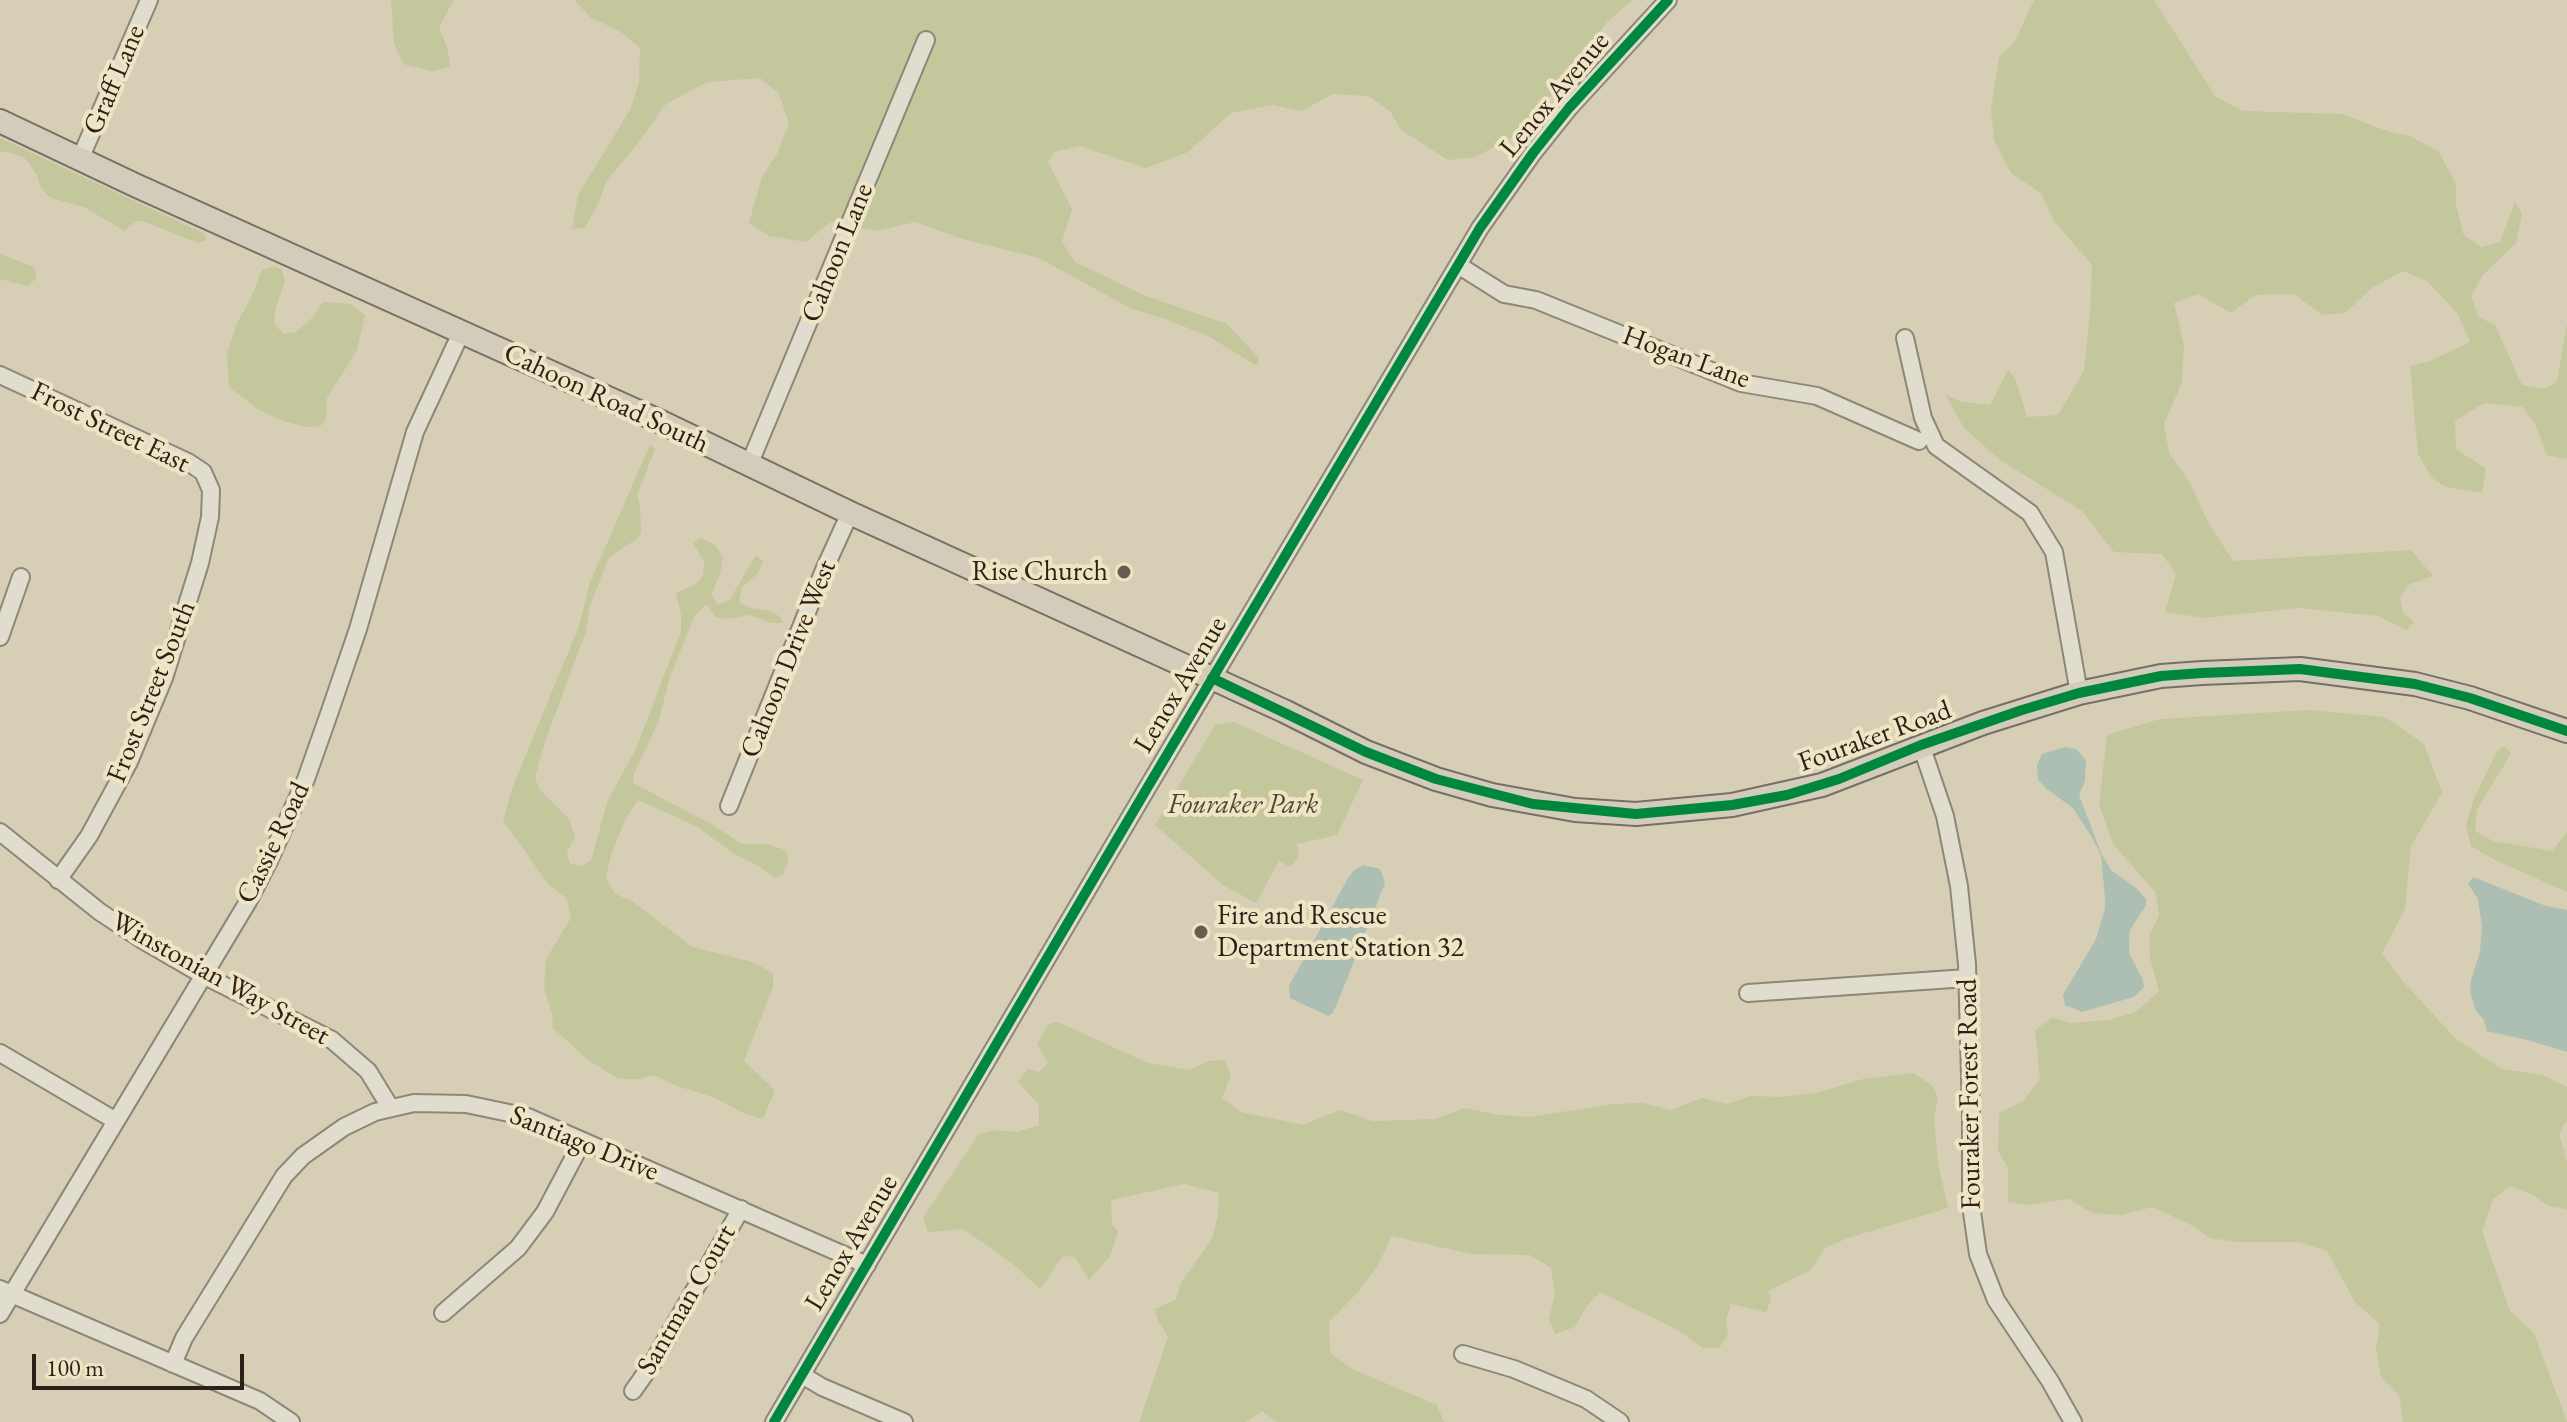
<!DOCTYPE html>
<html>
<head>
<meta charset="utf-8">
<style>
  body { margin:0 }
  #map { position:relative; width:2567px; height:1422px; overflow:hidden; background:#d7cfb5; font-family:"EB Garamond",serif }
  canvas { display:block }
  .scale { position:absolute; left:32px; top:1354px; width:212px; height:36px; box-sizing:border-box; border:4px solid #2b211a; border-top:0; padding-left:10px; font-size:24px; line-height:28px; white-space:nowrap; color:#2b211a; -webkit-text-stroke:6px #efe5c5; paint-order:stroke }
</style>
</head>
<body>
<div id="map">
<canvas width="2567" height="1422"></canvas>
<div class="scale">100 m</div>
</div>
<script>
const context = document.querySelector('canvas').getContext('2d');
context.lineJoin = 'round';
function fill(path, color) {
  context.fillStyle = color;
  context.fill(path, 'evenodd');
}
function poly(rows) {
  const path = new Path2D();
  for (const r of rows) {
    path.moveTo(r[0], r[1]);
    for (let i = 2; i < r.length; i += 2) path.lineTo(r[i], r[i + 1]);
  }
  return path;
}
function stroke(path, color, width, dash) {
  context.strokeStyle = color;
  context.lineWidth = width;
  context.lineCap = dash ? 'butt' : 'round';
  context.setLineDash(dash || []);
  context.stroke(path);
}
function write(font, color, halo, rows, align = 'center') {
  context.font = font + ' "EB Garamond",serif';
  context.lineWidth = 8;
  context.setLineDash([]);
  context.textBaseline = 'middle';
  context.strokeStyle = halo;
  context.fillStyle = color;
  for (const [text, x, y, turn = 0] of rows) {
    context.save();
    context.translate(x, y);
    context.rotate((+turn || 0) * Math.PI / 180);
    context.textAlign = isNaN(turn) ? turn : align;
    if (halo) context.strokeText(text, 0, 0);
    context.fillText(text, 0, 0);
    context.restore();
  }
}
const green = poly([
  [391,0,454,0,439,27,448,50,450,67,432,71,403,64,394,43],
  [574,0,1632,0,1608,21,1559,87,1510,139,1475,157,1448,160,1401,130,1390,111,1368,96,1333,94,1301,111,1272,105,1231,113,1188,152,1146,168,1080,146,1054,152,1048,162,1072,209,1062,242,1075,262,1146,296,1227,324,1259,358,1257,366,1208,336,1168,320,1132,309,1039,258,963,239,915,222,877,231,831,222,806,242,769,236,749,223,762,177,777,154,789,123,779,94,760,78,707,82,666,104,635,147,607,180,599,202,585,228,572,229,578,195,630,110,639,82,640,48,620,31,591,18],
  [2034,0,2154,0,2215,96,2243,111,2342,114,2390,132,2410,136,2439,152,2456,184,2456,204,2463,234,2481,247,2500,242,2515,202,2522,213,2516,243,2483,275,2471,296,2478,317,2495,325,2522,385,2545,389,2557,382,2567,324,2567,459,2547,455,2535,424,2523,407,2484,403,2455,421,2456,449,2486,469,2482,493,2446,487,2432,478,2418,454,2410,366,2430,361,2470,342,2458,314,2428,282,2403,271,2372,288,2345,313,2322,315,2294,294,2255,295,2231,313,2198,294,2174,303,2184,345,2182,382,2164,424,2169,453,2190,483,2208,522,2233,561,2411,550,2433,576,2410,584,2400,597,2403,613,2414,622,2406,630,2378,616,2298,608,2204,618,2165,612,2176,574,2162,554,2114,552,2082,511,2000,460,1964,428,1945,394,1962,402,1990,405,2008,370,2015,378,2027,417,2058,415,2084,371,2090,314,2092,265,2054,221,2041,193,2011,173,1994,140,1991,109,1999,57,2015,41],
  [0,138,205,234,206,240,198,243,143,221,137,221,124,231,84,207,51,198,40,187,37,175,25,158,8,152,0,152],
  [0,254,34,267,37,278,27,286,0,279],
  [275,266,282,270,285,282,276,307,274,323,283,334,296,332,313,317,323,302,350,304,365,315,357,350,327,398,326,421,320,426,307,427,283,421,259,410,229,387,227,354,237,323,250,300,262,270],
  [650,445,655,449,637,495,640,505,641,532,637,539,609,557,590,606,586,631,545,742,535,777,539,789,569,819,575,836,567,853,570,864,582,866,591,860,608,800,636,749,681,631,681,614,676,593,697,583,703,575,704,561,693,544,700,537,715,545,723,557,720,574,711,595,718,604,729,601,756,555,763,561,758,573,742,587,739,602,751,608,770,611,779,616,783,623,771,623,749,615,727,619,715,617,706,604,694,617,670,677,658,723,634,773,633,783,713,825,742,844,768,844,785,850,789,860,783,874,775,878,757,865,734,854,696,826,638,800,625,820,611,855,606,878,615,894,632,901,692,947,752,962,773,973,773,987,744,1061,775,1090,763,1119,745,1114,713,1097,677,1086,654,1075,639,1079,619,1079,588,1060,553,1028,552,1013,544,988,546,959,571,918,567,899,548,884,503,820,513,786,579,626,590,582],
  [2309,710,2385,717,2424,744,2442,793,2411,846,2405,909,2382,953,2401,979,2455,1038,2502,1069,2543,1075,2567,1087,2567,1120,2559,1133,2567,1163,2567,1209,2548,1206,2533,1195,2510,1186,2493,1199,2482,1231,2510,1311,2534,1333,2567,1422,2403,1422,2399,1395,2381,1377,2376,1348,2380,1325,2355,1302,2327,1251,2299,1242,2236,1242,2210,1238,2193,1226,2153,1207,2120,1215,2092,1213,2069,1199,2028,1205,2008,1202,2008,1168,1998,1151,1999,1113,2023,1101,2040,1079,2035,1030,2052,1017,2069,1023,2109,1020,2136,1012,2159,991,2150,957,2149,936,2159,915,2156,893,2113,844,2099,805,2107,735,2160,719],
  [1234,722,1363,780,1337,835,1297,844,1299,856,1290,867,1279,861,1256,903,1223,885,1155,825,1215,725],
  [2505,746,2511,754,2477,809,2475,831,2493,841,2552,851,2567,832,2567,892,2495,860,2471,846,2466,825,2473,801,2497,751],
  [1058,1022,1148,1063,1189,1070,1208,1061,1224,1060,1231,1075,1222,1098,1241,1112,1303,1125,1340,1110,1373,1121,1435,1119,1465,1108,1499,1115,1530,1117,1613,1104,1643,1103,1671,1110,1702,1098,1727,1104,1751,1096,1783,1097,1815,1093,1863,1079,1913,1073,1933,1086,1938,1098,1934,1118,1938,1162,1948,1208,1848,1238,1825,1248,1811,1270,1768,1291,1771,1300,1766,1312,1731,1304,1726,1319,1728,1335,1719,1348,1703,1348,1674,1328,1600,1292,1586,1307,1575,1327,1555,1334,1549,1319,1555,1294,1551,1268,1530,1255,1471,1254,1392,1236,1378,1265,1359,1291,1329,1322,1330,1353,1350,1368,1437,1405,1444,1422,1277,1422,1262,1411,1246,1422,1139,1422,1168,1337,1158,1320,1155,1309,1175,1300,1182,1281,1212,1239,1218,1216,1219,1193,1184,1184,1111,1200,1112,1224,1118,1232,1110,1256,1089,1280,1075,1257,1063,1256,1040,1289,1012,1263,963,1229,928,1232,923,1218,979,1134,995,1130,1017,1132,1039,1125,1039,1105,1018,1082,1028,1069,1039,1072,1048,1063,1037,1043,1049,1024]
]);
const water = poly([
  [2065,747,2076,749,2086,760,2085,781,2079,795,2102,855,2111,870,2136,888,2146,899,2146,905,2130,930,2129,940,2129,953,2143,980,2144,987,2134,997,2082,1012,2065,1005,2063,995,2096,939,2105,909,2105,898,2101,855,2091,836,2073,808,2048,790,2038,780,2037,765,2042,754],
  [1363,865,1380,869,1385,883,1337,1004,1332,1014,1328,1016,1290,998,1289,986,1347,880,1353,871],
  [2473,877,2546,906,2567,910,2567,1052,2527,1040,2487,1031,2484,1020,2476,1011,2470,992,2471,980,2480,952,2482,926,2478,899,2468,884]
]);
const minor = poly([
  [80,159,149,0],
  [1458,265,1504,294,1536,300,1741,383,1817,396,1919,441],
  [1905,338,1923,418,1936,446,2030,513,2054,552,2079,693],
  [0,375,188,462,203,472,211,490,210,517,200,563,164,678,129,762,89,836,58,880],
  [749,465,926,40],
  [0,637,21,577],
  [1921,745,1945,816,1959,886,1967,964,1971,1114,1971,1205,1978,1254,1996,1300,2050,1381,2073,1422],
  [729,806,824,570,850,513],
  [0,832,100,912,141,939,203,975,332,1040,368,1071,390,1107],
  [1748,993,1967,978],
  [0,1053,116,1121],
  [0,1289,260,1401,291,1422],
  [443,1313,518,1248,545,1212,582,1142],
  [0,1314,249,900,269,861,306,779,330,711,358,629,415,432,461,333],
  [1463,1354,1514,1369,1586,1399,1620,1422],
  [173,1364,184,1338,284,1176,303,1156,344,1127,375,1112,414,1103,466,1104,528,1117,867,1265],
  [802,1375,822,1387,904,1422],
  [633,1391,652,1364,741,1209],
  [774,1422,1146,790,1480,228,1533,153,1569,108,1668,0]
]);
const major = poly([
  [0,121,137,186,659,421,850,513,1284,711,1366,752,1436,779,1492,795,1575,810,1636,814,1732,805,1822,785,1983,723,2079,693,2161,676,2202,673,2300,669,2415,684,2470,698,2567,731]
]);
const cycleway = poly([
  [1212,678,1366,752,1436,779,1533,804,1636,814,1732,805,1787,795,1839,779,1921,745,2022,710,2079,693,2161,676,2202,673,2300,669,2415,684,2470,698,2567,731],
  [774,1422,1146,790,1480,228,1533,153,1569,108,1668,0]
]);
const markers = [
  [1124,572,8,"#675e50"],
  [1201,932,8,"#675e50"]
];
const streetNames = [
  ["Graff Lane",115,80,-67],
  ["Lenox Avenue",1555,95,-50],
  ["Cahoon Lane",838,253,-68],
  ["Hogan Lane",1686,358,20],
  ["Cahoon Road South",606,399,25],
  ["Frost Street East",110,428,26],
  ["Cahoon Drive West",789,659,-68],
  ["Lenox Avenue",1181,685,-59],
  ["Frost Street South",152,692,-68],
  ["Fouraker Road",1875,737,-20],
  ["Cassie Road",274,843,-64],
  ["Winstonian Way Street",220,979,29],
  ["Fouraker Forest Road",1970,1094,-91],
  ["Santiago Drive",584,1144,22],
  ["Lenox Avenue",852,1243,-59],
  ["Santman Court",687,1300,-60]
];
const poiNames = [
  ["Rise Church",1108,572],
  ["Fire and Rescue",1217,916,"left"],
  ["Department Station 32",1217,948,"left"]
];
const parkNames = [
  ["Fouraker Park",1243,805]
];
fill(green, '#c4c69c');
fill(water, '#acbfb2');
stroke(minor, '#8d8778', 20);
stroke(major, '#757063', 26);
stroke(minor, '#e0dcce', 16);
stroke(major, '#d4ccba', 22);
stroke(cycleway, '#00873e', 10);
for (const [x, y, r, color] of markers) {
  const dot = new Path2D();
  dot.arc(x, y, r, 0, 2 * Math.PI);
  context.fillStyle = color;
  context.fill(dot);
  stroke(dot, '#efe5c5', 3);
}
write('28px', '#2b211a', '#efe5c5', streetNames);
write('28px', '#2b211a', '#efe5c5', poiNames, 'right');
write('italic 28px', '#4d4836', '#efe5c5', parkNames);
</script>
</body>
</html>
